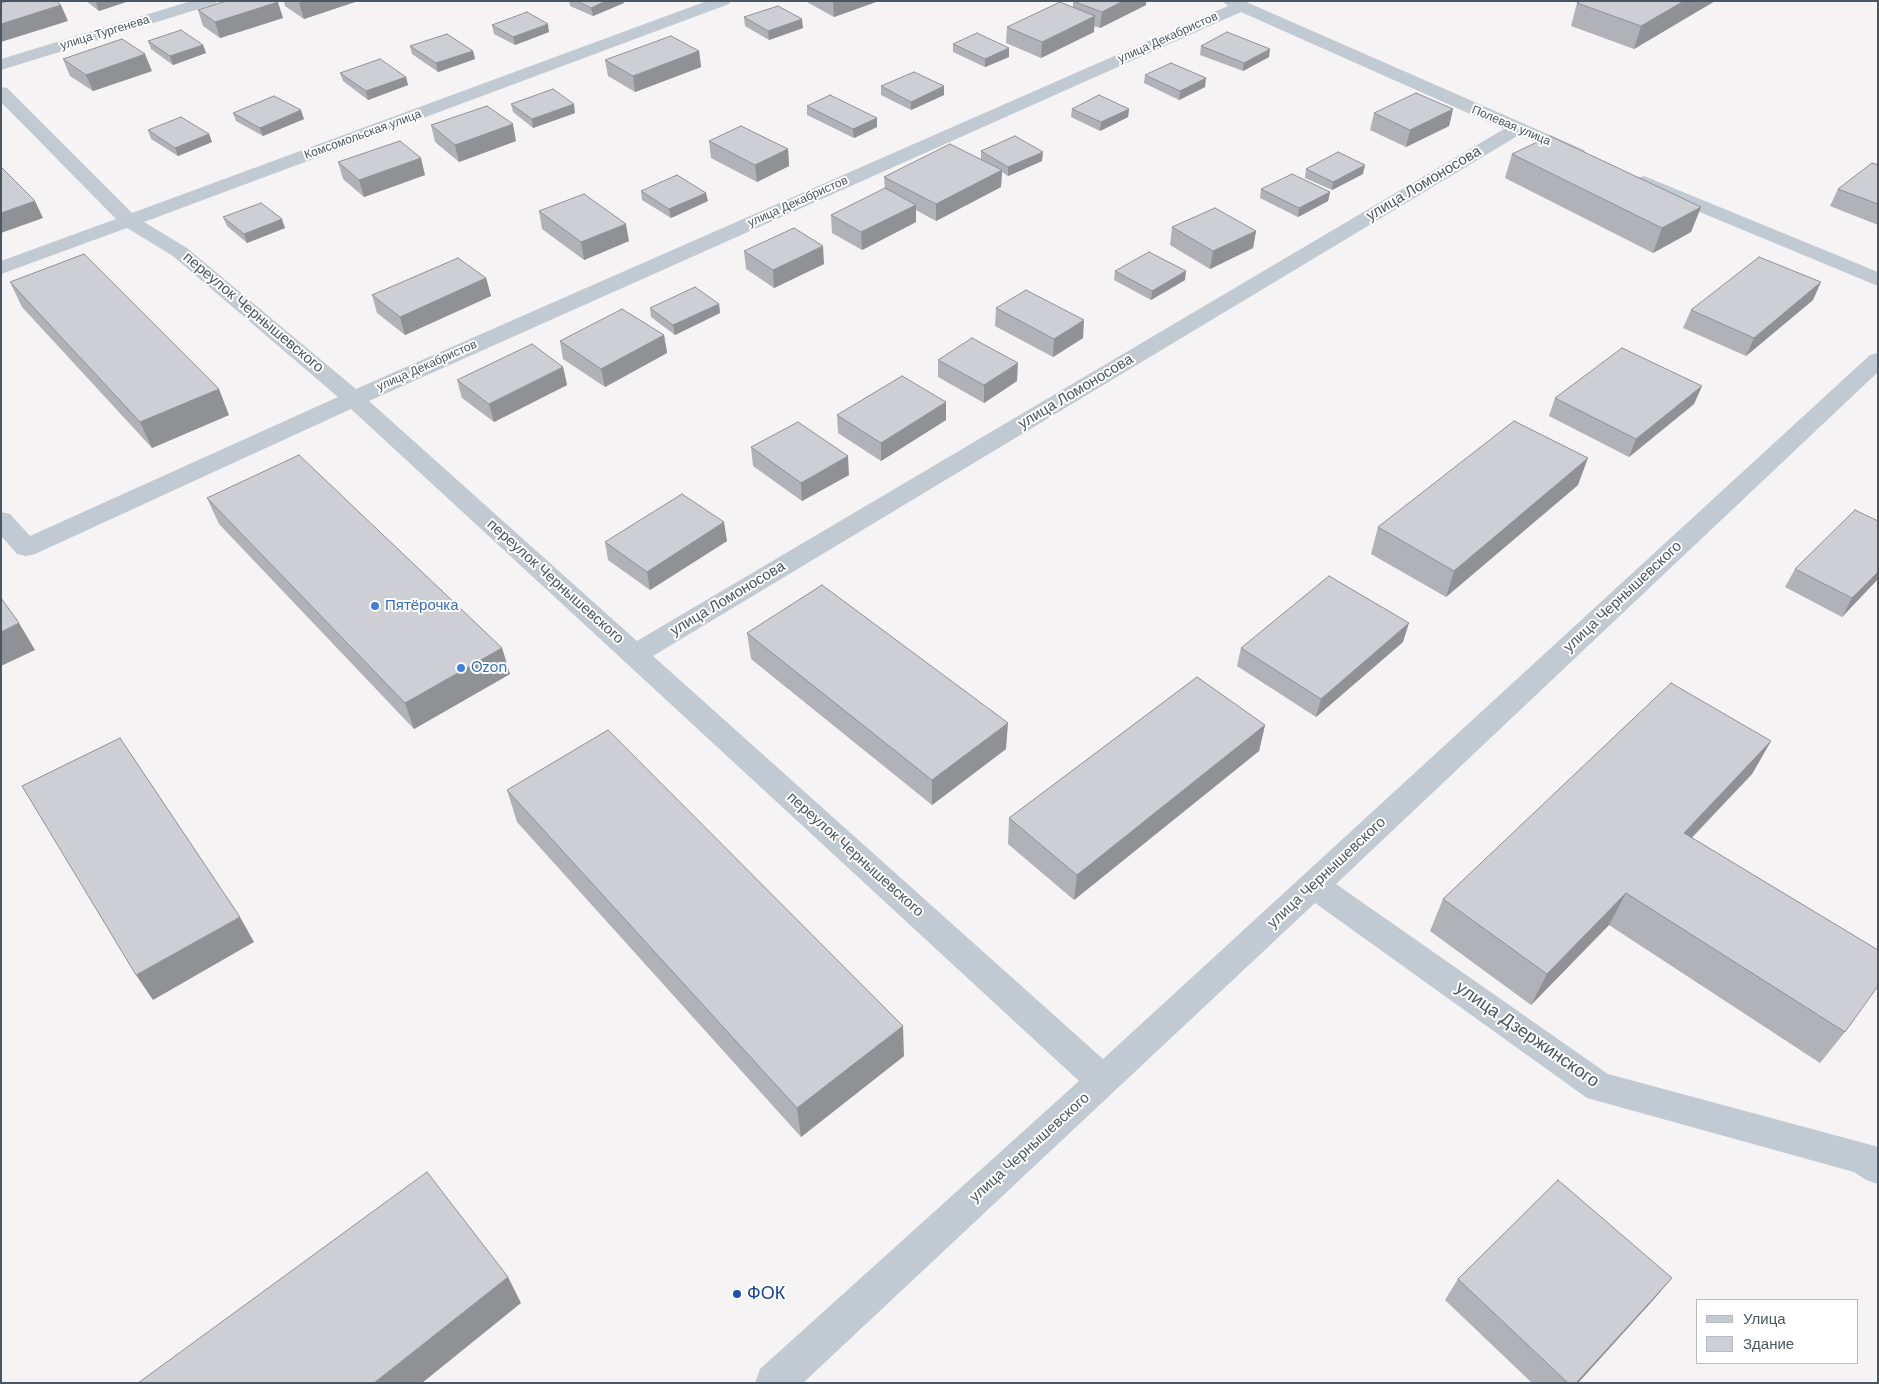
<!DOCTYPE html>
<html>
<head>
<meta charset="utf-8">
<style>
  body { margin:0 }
  #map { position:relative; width:1879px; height:1384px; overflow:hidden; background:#f5f3f3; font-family:"DM Sans",sans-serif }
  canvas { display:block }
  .frame { position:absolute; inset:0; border:2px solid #4a5661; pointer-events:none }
  .legend { position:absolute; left:1696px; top:1299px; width:162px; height:65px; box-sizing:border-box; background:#fff; border:1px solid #b7bbc0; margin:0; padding:6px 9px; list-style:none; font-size:15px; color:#4a5661 }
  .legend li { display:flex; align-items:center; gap:10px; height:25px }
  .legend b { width:25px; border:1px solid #b7bbc0 }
</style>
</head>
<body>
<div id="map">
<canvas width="1879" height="1384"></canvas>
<div class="frame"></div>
<ul class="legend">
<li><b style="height:6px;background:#c1cad2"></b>Улица</li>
<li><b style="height:14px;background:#cdcfd5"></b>Здание</li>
</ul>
</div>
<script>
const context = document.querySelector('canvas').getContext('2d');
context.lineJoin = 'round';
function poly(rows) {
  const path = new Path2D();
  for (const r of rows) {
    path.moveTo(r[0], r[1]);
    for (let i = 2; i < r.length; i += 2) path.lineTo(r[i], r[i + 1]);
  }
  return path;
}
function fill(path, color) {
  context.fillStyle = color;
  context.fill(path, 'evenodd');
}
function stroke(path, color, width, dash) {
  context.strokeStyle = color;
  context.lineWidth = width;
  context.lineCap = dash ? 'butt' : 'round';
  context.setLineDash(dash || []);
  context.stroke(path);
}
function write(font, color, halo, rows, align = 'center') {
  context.font = font + ' "DM Sans",sans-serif';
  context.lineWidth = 4;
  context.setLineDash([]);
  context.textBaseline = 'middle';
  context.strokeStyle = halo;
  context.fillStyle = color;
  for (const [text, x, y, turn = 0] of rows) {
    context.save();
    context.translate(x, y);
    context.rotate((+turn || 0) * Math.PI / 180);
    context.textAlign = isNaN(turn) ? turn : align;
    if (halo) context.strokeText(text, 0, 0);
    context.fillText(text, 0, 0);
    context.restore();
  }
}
const minor = poly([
  [191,1,217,1,215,4,1,70,1,59,191,1],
  [707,1,731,1,729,4,144,222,187,248,356,389,1228,6,1222,1,1244,1,1584,150,1586,154,1584,158,1577,160,1519,135,653,656,1103,1059,1870,355,1878,353,1878,372,1336,884,1608,1074,1875,1146,1878,1148,1878,1184,1866,1180,1854,1172,1587,1098,1315,903,803,1383,755,1383,760,1369,1079,1081,351,409,35,554,26,556,17,554,1,536,1,512,10,514,30,536,338,397,173,256,127,228,1,274,1,261,116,219,1,102,1,87,7,88,132,213,707,1],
  [1241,12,1504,129,637,641,369,401,1241,12],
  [1644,176,1878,272,1878,286,1637,186,1634,182,1637,178,1644,176]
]);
const wall = poly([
  [86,1,129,1,99,11],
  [284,1,358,1,304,19,285,6],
  [569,1,623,1,624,3,593,16,570,6],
  [805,1,876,1,876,2,834,17],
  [1073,1,1146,1,1146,5,1100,28,1094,26,1094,32,1041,58,1006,43,1007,27,1073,7],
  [1581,1,1715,1,1634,49,1571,26,1577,3],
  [198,10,283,18,220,38,203,26],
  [744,17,803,28,769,40,745,26],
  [492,25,549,32,515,45,494,34],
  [148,41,203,45,206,53,173,65,151,49],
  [953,44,1009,48,1009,57,985,67,953,52],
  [410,46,473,51,475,59,438,72,412,54],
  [1201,46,1269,57,1243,71,1200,55],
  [699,51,701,67,635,92,608,76,605,60],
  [63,59,152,71,93,91,70,76],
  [340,73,406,77,408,85,368,100,343,81],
  [1145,75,1205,87,1179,100,1144,83],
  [881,86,944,95,911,110,881,95],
  [511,104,575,113,533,128,513,112],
  [807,106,877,127,854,138,807,115],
  [1072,109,1129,109,1128,117,1100,131,1071,117],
  [1453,109,1449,126,1406,147,1370,130,1374,113],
  [233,113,304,119,263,136,236,121],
  [431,125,516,141,459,162,435,142],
  [148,130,209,134,212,142,178,156,151,139],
  [709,141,788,149,789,166,757,182,711,158],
  [981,151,1042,161,1008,176,1002,172,1001,187,936,221,916,210,916,222,862,250,832,233,831,215,885,189,884,177,981,159],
  [1512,154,1701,207,1691,232,1653,253,1505,178],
  [338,162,425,175,364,197,343,179],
  [1878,165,1878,225,1830,206,1838,189],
  [1306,169,1363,174,1332,190,1305,178],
  [1261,189,1330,192,1328,201,1298,217,1260,198],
  [641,191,708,201,671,218,642,200],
  [539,211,629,241,584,260,542,229],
  [223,217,285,228,247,243,227,226],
  [1172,227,1256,231,1253,248,1210,269,1170,245],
  [744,251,824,264,774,288,746,269],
  [1115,271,1185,280,1151,300,1114,280],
  [486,278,491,296,405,335,377,313,372,295],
  [10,282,229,415,152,448,22,307],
  [1813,300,1746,356,1683,328,1691,310],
  [719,304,720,313,675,335,651,317,650,308],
  [996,308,1083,338,1053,357,995,326],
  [664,335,667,353,605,387,563,359,560,341],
  [938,360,1017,381,984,403,938,377],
  [563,367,567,385,494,422,462,398,457,380],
  [1702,386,1694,404,1629,457,1549,416,1555,398],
  [837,415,946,420,881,461,838,433],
  [751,447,849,475,802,501,753,466],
  [1578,485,1446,597,1371,554,1378,527],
  [207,498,502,648,510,674,414,729,219,524],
  [727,541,650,590,608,560,605,542],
  [1795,569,1878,579,1842,617,1785,587],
  [747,633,1006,749,932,805,751,659],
  [1403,642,1316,717,1237,666,1241,648],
  [1265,725,1259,751,1074,900,1008,844,1009,818],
  [1771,741,1752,774,1692,838,1845,1032,1820,1063,1609,925,1531,1005,1430,931,1443,899],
  [507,790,904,1056,801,1137,517,822],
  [1672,1278,1654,1299,1578,1383,1532,1383,1445,1300,1458,1279]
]);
const shadedWall = poly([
  [100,1,129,1,99,11,96,3],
  [304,1,358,1,304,19,299,3],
  [606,1,623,1,624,3,593,16,591,8],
  [833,1,876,1,876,2,834,17],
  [1123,1,1146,1,1146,5,1100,28,1102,12],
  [1684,1,1715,1,1634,49,1641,26],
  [278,2,283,18,220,38,215,22],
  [61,5,68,21,1,42,1,24],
  [1095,16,1094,32,1041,58,1042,42],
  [802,19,803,28,769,40,768,31],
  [548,24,549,32,515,45,513,37],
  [203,45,206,53,173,65,170,56],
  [1009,48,1009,57,985,67,985,59],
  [1270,49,1269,57,1243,71,1244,63],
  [473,51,475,59,438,72,436,63],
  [699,51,701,67,635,92,633,76],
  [145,54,152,71,93,91,86,75],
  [406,77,408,85,368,100,366,91],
  [1206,78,1205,87,1179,100,1180,91],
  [944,86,944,95,911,110,911,102],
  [574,104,575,113,533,128,532,119],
  [1129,109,1128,117,1100,131,1101,122],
  [1453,109,1449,126,1406,147,1410,130],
  [301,110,304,119,263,136,260,128],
  [877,118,877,127,854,138,853,129],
  [513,124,516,141,459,162,455,145],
  [209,134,212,142,178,156,175,148],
  [788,149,789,166,757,182,755,165],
  [1043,152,1042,161,1008,176,1008,167],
  [421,158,425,175,364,197,359,180],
  [1365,165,1363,174,1332,190,1333,182],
  [1002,170,1001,187,936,221,936,204],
  [1330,192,1328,201,1298,217,1299,208],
  [706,193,708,201,671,218,669,209],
  [35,201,43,218,1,233,1,213],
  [916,205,916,222,862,250,861,232],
  [1701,207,1691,232,1653,253,1662,228],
  [282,219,285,228,247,243,244,234],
  [626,224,629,241,584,260,581,242],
  [1256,231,1253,248,1210,269,1213,251],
  [823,246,824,264,774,288,773,270],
  [1186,271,1185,280,1151,300,1152,291],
  [486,278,491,296,405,335,400,317],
  [1821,282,1813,300,1746,356,1754,338],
  [719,304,720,313,675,335,673,325],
  [1084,320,1083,338,1053,357,1054,339],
  [664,335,667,353,605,387,601,369],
  [1018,363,1017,381,984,403,984,385],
  [563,367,567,385,494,422,489,404],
  [1702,386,1694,404,1629,457,1636,439],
  [219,389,229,415,152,448,140,422],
  [946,402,946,420,881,461,881,443],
  [848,456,849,475,802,501,801,483],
  [1588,458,1578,485,1446,597,1454,571],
  [724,522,727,541,650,590,647,572],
  [1878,572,1878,579,1842,617,1852,598],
  [19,623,35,650,1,666,1,632],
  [1409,623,1403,642,1316,717,1321,699],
  [502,648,510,674,414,729,405,703],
  [1008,723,1006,749,932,805,932,780],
  [1265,725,1259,751,1074,900,1077,875],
  [1771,741,1752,774,1665,865,1684,833],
  [1626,893,1609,925,1531,1005,1547,974],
  [240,917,254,942,153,1000,136,975],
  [903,1026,904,1056,801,1137,797,1108],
  [508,1277,521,1303,422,1383,374,1383],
  [1672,1278,1654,1299,1578,1383,1576,1383]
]);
const building = poly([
  [7,1,56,1,61,5,1,24,1,3,7,1],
  [226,1,278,1,278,2,215,22,198,10,226,1],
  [577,1,606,1,591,8,577,1],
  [1073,1,1123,1,1102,12,1073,1],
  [1581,1,1684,1,1641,26,1577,3,1581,1],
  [1060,2,1095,16,1042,42,1007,27,1060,2],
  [778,6,802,19,768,31,744,17,778,6],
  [527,12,548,24,513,37,492,25,527,12],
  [181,30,203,45,170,56,148,41,181,30],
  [1227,32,1270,49,1244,63,1201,46,1227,32],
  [977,33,1009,48,985,59,953,44,977,33],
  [447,34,473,51,436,63,410,46,447,34],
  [671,36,699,51,633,76,605,60,671,36],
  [122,39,145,54,86,75,63,59,122,39],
  [380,59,406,77,366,91,340,73,380,59],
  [1171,63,1206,78,1180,91,1145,75,1171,63],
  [914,72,944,86,911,102,881,86,914,72],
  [553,89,574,104,532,119,511,104,553,89],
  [1416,93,1453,109,1410,130,1374,113,1416,93],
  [830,95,877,118,853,129,807,106,830,95],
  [1099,95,1129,109,1101,122,1072,109,1099,95],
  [274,96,301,110,260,128,233,113,274,96],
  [487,106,513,124,455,145,431,125,487,106],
  [181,117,209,134,175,148,148,130,181,117],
  [741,126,788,149,755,165,709,141,741,126],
  [1015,136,1043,152,1008,167,981,151,1015,136],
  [1550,136,1701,207,1662,228,1512,154,1550,136],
  [400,141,421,158,359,180,338,162,400,141],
  [950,144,1002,170,936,204,884,177,950,144],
  [1338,152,1365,165,1333,182,1306,169,1338,152],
  [1872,163,1878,165,1878,204,1838,189,1872,163],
  [1,167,35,201,1,213,1,167],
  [1292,174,1330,192,1299,208,1261,189,1292,174],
  [677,175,706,193,669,209,641,191,677,175],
  [885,188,916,205,861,232,831,215,885,188],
  [584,194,626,224,581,242,539,211,584,194],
  [261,203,282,219,244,234,223,217,261,203],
  [1215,208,1256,231,1213,251,1172,227,1215,208],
  [794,228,823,246,773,270,744,251,794,228],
  [1149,252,1186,271,1152,291,1115,271,1149,252],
  [84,254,219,389,140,422,10,282,84,254],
  [1759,257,1821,282,1754,338,1691,310,1759,257],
  [458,258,486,278,400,317,372,295,458,258],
  [695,287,719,304,673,325,650,308,695,287],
  [1026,290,1084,320,1054,339,996,308,1026,290],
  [622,309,664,335,601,369,560,341,622,309],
  [972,338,1018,363,984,385,938,360,972,338],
  [532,344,563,367,489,404,457,380,532,344],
  [1622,348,1702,386,1636,439,1555,398,1622,348],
  [902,376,946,402,881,443,837,415,902,376],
  [1514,421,1588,458,1454,571,1378,527,1514,421],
  [798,422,848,456,801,483,751,447,798,422],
  [299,455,502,648,405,703,207,498,299,455],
  [682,494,724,522,647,572,605,542,682,494],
  [1855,510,1878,521,1878,572,1852,598,1795,569,1855,510],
  [1329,576,1409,623,1321,699,1241,648,1329,576],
  [822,585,1008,723,932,780,747,633,822,585],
  [1,598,19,623,1,632,1,598],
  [1197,677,1265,725,1077,875,1009,818,1197,677],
  [1671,683,1771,741,1684,833,1878,950,1878,986,1845,1032,1626,893,1547,974,1443,899,1671,683],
  [608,730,903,1026,797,1108,507,790,608,730],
  [120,738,240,917,136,975,22,786,120,738],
  [427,1172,508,1277,374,1383,138,1383,427,1172],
  [1558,1180,1672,1278,1576,1383,1568,1383,1458,1279,1558,1180]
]);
const markers = [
  [375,606,5,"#3f7fe0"],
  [461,668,5,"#3f7fe0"],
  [737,1294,5,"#1a4fb4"]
];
const farStreetnames = [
  ["улица Тургенева",105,33,-17],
  ["улица Декабристов",1168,38,-24],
  ["Полевая улица",1511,126,23],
  ["Комсомольская улица",363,135,-20],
  ["улица Декабристов",798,202,-24],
  ["улица Декабристов",427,366,-24]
];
const streetNames = [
  ["улица Ломоносова",1424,184,-31],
  ["переулок Чернышевского",253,313,40],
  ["улица Ломоносова",1076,392,-31],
  ["переулок Чернышевского",555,582,42],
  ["улица Чернышевского",1623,597,-43],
  ["улица Ломоносова",728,599,-31],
  ["переулок Чернышевского",855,855,42],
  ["улица Чернышевского",1327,873,-43],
  ["улица Чернышевского",1030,1148,-42]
];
const shopNames = [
  ["Пятёрочка",385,606],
  ["Ozon",471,668]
];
const nearStreetnames = [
  ["улица Дзержинского",1527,1035,35]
];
const nearTransitnames = [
  ["ФОК",747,1294]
];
fill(minor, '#c1cad2');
fill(wall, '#b0b2b7');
fill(shadedWall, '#909195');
fill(building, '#cdcfd5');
stroke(building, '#909195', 1);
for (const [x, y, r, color] of markers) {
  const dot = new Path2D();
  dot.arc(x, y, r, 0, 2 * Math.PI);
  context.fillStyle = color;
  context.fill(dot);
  stroke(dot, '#fff', 2);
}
write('12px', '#4a5661', '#fff', farStreetnames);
write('15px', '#4a5661', '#fff', streetNames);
write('15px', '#366cbe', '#fff', shopNames, 'left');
write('18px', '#4a5661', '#fff', nearStreetnames);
write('18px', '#164399', '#fff', nearTransitnames, 'left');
</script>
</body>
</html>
